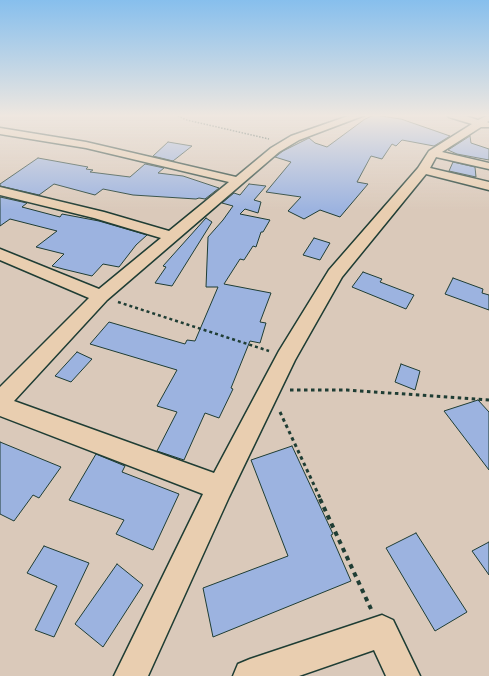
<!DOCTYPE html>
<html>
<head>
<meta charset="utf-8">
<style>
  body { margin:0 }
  canvas { display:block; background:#dac9ba }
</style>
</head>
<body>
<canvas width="489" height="676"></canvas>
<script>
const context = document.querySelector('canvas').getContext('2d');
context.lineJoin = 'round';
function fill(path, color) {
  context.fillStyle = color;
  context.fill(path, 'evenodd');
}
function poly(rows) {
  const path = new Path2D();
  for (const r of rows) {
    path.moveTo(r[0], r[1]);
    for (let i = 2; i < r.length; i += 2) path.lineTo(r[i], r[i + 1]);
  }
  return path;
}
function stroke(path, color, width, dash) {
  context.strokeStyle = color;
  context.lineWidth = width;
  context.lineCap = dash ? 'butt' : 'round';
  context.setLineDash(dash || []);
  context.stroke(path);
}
const building = poly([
  [374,115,401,119,450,136,434,146,402,140,396,146,392,144,382,159,371,156,357,182,368,184,340,217,320,210,304,219,288,211,301,197,266,192,291,162,275,157,283,151,309,138,315,143,327,147,365,119,374,115],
  [470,136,471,143,489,149,489,160,457,154,448,150,470,136],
  [168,142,192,146,173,161,153,156,168,142],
  [38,158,88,167,86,169,93,170,90,172,130,177,145,164,164,168,158,173,183,176,219,188,205,199,199,198,196,199,133,195,103,189,95,195,54,184,39,195,0,186,0,184,38,158],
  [453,162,475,167,476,177,449,171,453,162],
  [249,184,266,186,254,200,261,202,258,213,245,209,240,214,270,220,263,232,261,232,256,247,253,246,244,260,240,259,224,284,271,293,260,322,266,323,260,343,250,341,231,388,233,389,219,418,205,413,184,460,157,451,177,412,157,406,177,370,90,344,109,322,185,344,187,340,195,341,218,287,206,287,208,237,223,220,233,206,222,203,234,193,240,195,249,184],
  [0,197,27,203,22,207,60,217,62,214,99,221,147,235,136,245,119,267,103,264,92,276,63,269,52,266,64,254,36,247,57,231,10,219,0,226,0,197],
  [206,218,212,222,172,286,155,283,166,267,163,266,206,218],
  [314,238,330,243,320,260,303,255,314,238],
  [363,272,382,279,380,282,414,295,406,309,352,287,363,272],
  [453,278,483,289,482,293,489,295,489,310,445,294,453,278],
  [77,352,92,359,71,382,55,376,77,352],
  [401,364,420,371,415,390,395,382,401,364],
  [478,400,489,412,489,470,444,411,478,400],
  [0,442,61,467,39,498,33,495,14,521,0,514,0,442],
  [292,446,333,534,331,535,351,581,213,637,203,588,288,556,251,460,292,446],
  [96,454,125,466,122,472,179,494,153,550,116,534,124,520,69,500,96,454],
  [416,533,467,612,435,631,386,548,416,533],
  [489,542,489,575,472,551,489,542],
  [44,546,89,563,54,637,35,630,57,586,27,573,44,546],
  [117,564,143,585,103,647,75,624,117,564]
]);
const pathFar3 = poly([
  [175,115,187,120,269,139]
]);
const pathFar2 = poly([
  [118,302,269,351]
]);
const pathFar1 = poly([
  [290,390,347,390,489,400],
  [280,412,321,500]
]);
const path = poly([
  [320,499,371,609]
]);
const minor = poly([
  [351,115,365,115,299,140,279,152,107,300,14,401,214,473,279,351,329,270,418,168,429,151,472,124,449,117,447,115,462,115,478,120,489,115,489,121,487,122,489,123,489,127,481,127,442,152,489,163,489,169,436,157,430,168,489,182,489,190,426,174,342,277,295,360,229,497,148,676,114,676,203,494,0,416,0,387,89,298,0,260,0,249,99,289,161,238,94,218,0,195,0,187,104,212,169,231,229,182,86,148,0,134,0,128,86,142,236,177,271,148,291,136,351,115],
  [382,615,393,620,420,676,386,676,374,650,299,676,233,676,238,664,250,659,382,615]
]);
fill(building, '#9cb3e0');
stroke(building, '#1f3d34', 1);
stroke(minor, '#1f3d34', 3);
stroke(pathFar3, '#1f3d34', 1.5, [1.5, 1.5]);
stroke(pathFar2, '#1f3d34', 2.5, [3, 3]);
stroke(pathFar1, '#1f3d34', 3, [3.5, 3.5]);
stroke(path, '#1f3d34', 4, [4.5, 4.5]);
fill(minor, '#e9ceb0');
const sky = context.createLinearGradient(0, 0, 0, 210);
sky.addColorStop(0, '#87bfed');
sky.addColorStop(0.55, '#eee7e0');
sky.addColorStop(1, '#eee7e000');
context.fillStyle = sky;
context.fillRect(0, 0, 489, 210);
</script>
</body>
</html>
